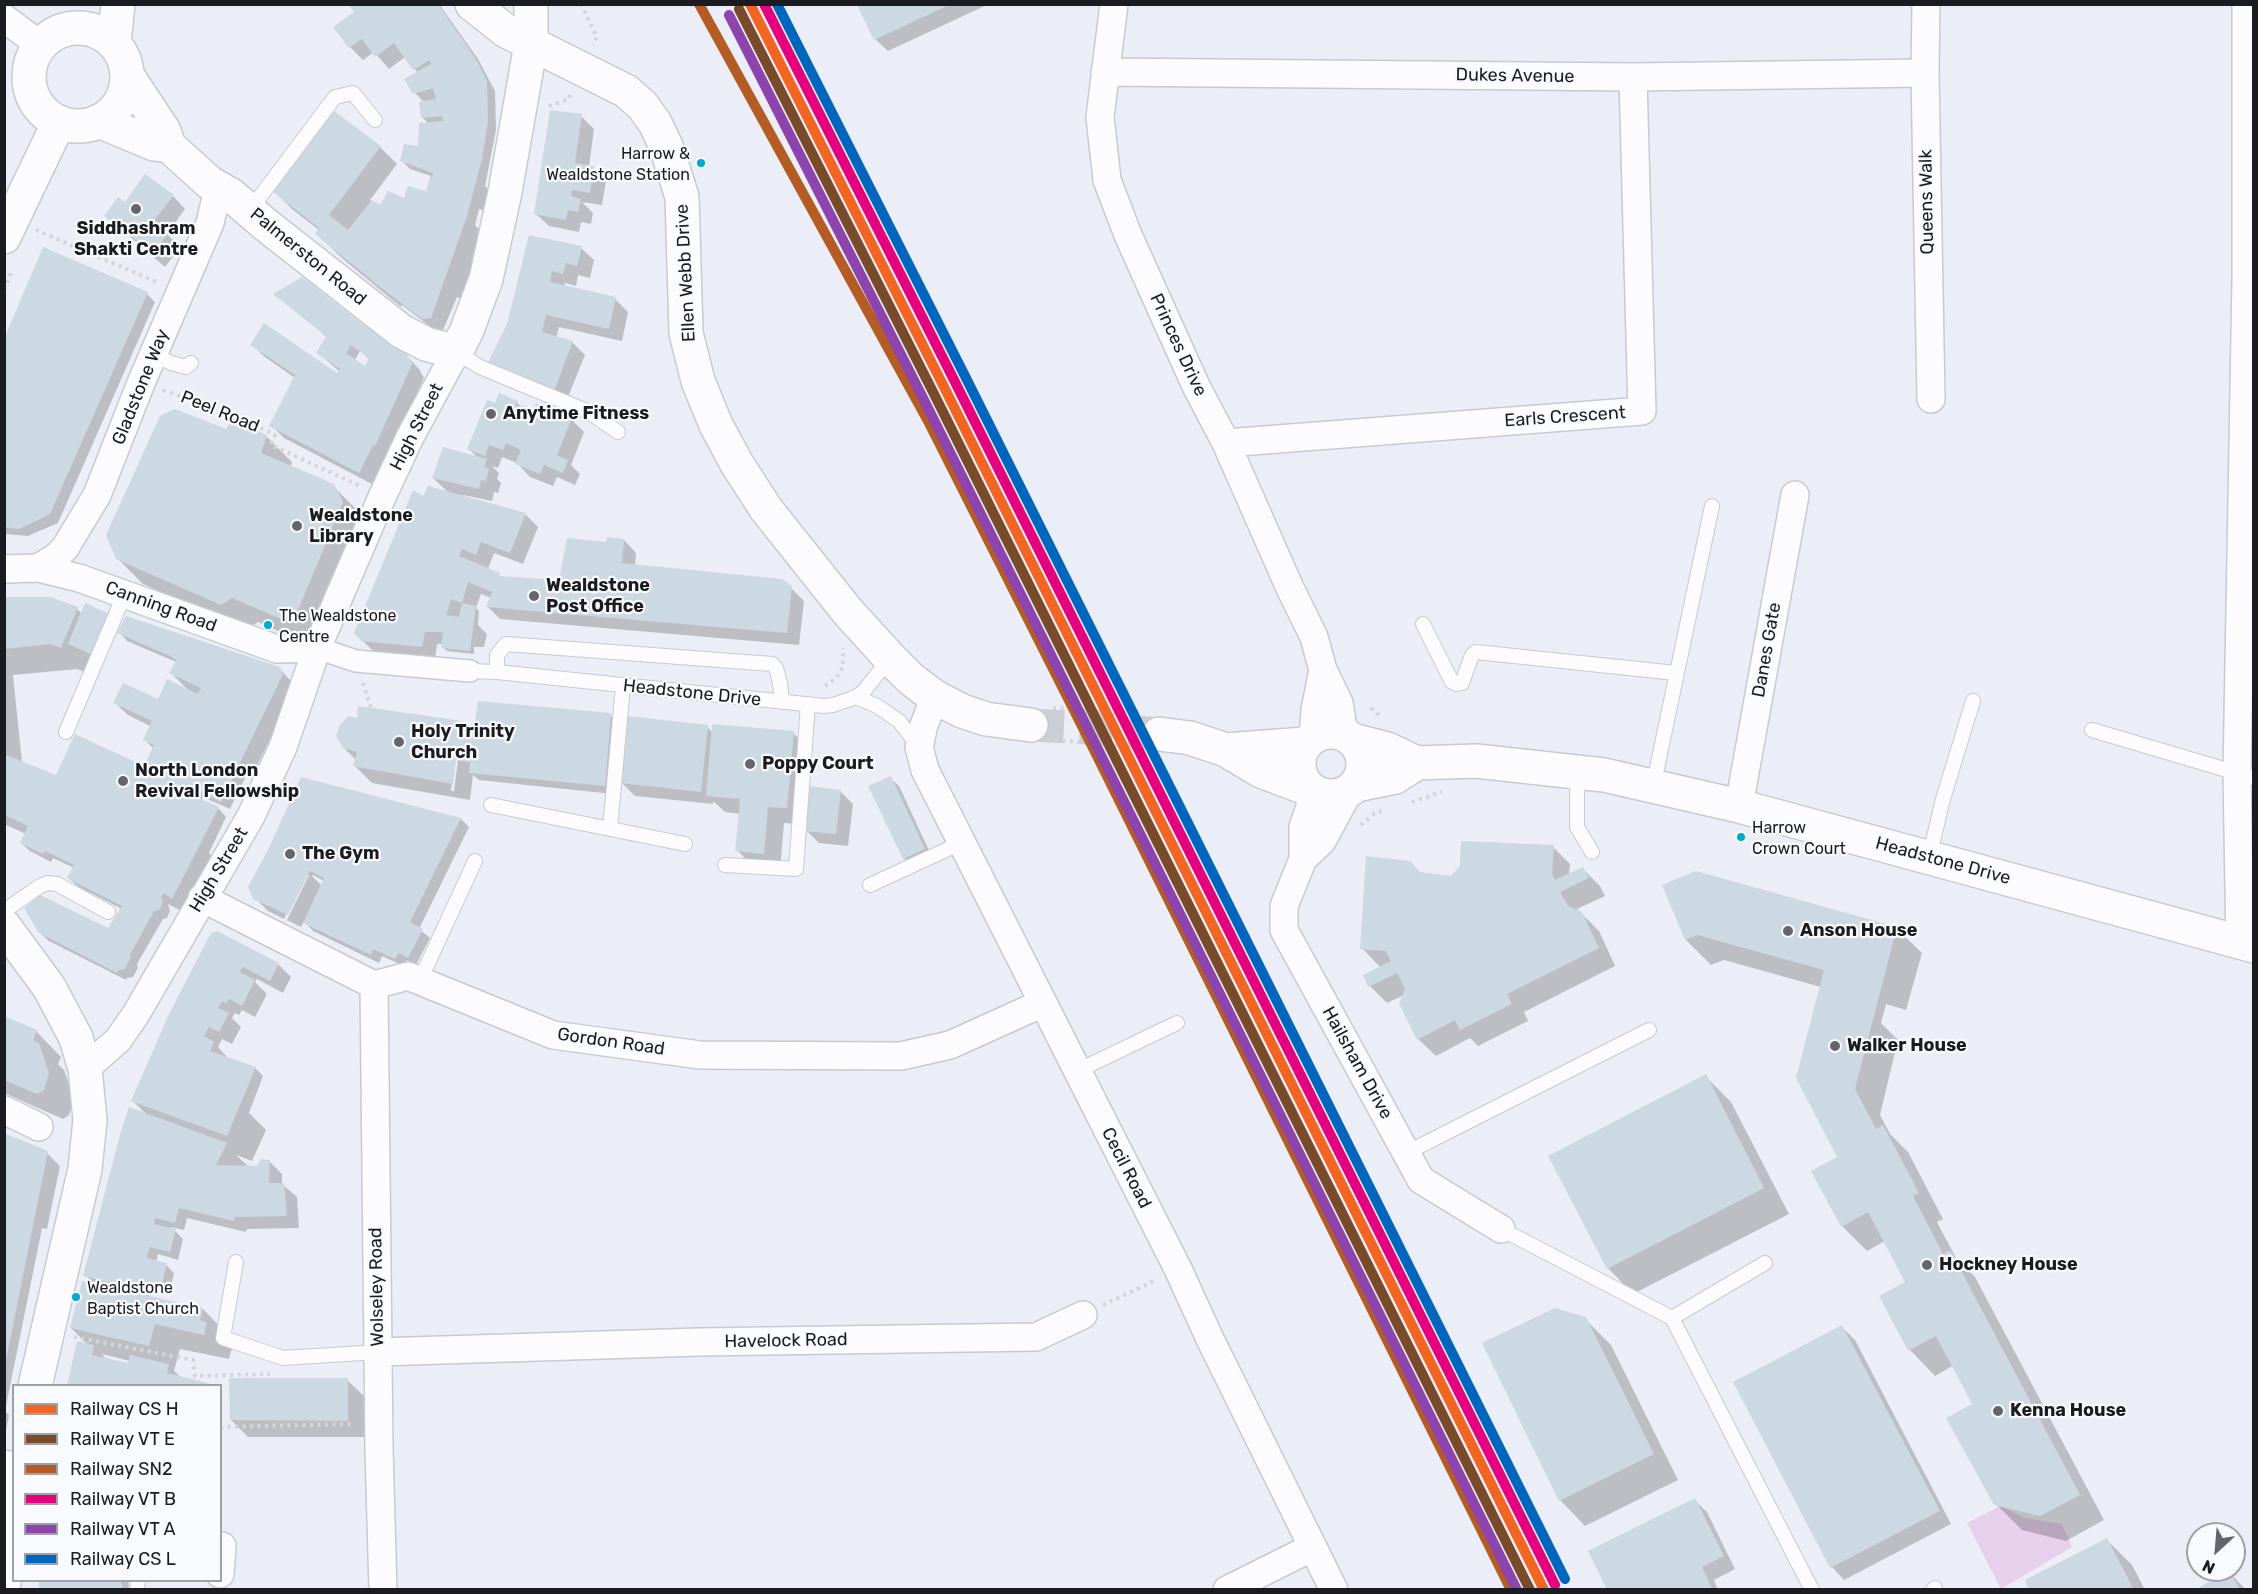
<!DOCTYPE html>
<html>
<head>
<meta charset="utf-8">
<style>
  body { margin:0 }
  #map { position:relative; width:2258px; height:1594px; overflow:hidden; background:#ebeef6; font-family:Rubik,sans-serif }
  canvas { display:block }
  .frame { position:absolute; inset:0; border:6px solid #1a1c21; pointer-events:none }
  .legend { position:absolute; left:12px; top:1384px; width:210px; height:198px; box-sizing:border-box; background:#f9fafd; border:2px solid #a0a1a5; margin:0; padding:8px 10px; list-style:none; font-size:18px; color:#1a1c21 }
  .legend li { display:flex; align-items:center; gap:12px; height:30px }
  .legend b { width:30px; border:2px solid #a0a1a5 }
  .north { position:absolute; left:2186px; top:1522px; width:60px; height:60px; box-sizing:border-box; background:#f9fafd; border:2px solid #a0a1a5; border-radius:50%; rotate:206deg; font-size:16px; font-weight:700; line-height:24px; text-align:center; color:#1a1c21 }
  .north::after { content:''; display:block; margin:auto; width:21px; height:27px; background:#63666c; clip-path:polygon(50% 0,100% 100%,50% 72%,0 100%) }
</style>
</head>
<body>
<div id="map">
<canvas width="2258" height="1594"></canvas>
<div class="frame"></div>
<ul class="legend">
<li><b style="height:8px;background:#f26522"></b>Railway CS H</li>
<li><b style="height:8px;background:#7a4b2a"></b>Railway VT E</li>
<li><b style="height:8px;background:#b55b24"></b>Railway SN2</li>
<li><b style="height:8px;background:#e5007d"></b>Railway VT B</li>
<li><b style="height:8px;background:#8e44ad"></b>Railway VT A</li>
<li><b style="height:8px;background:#0065bd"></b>Railway CS L</li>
</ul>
<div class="north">N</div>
</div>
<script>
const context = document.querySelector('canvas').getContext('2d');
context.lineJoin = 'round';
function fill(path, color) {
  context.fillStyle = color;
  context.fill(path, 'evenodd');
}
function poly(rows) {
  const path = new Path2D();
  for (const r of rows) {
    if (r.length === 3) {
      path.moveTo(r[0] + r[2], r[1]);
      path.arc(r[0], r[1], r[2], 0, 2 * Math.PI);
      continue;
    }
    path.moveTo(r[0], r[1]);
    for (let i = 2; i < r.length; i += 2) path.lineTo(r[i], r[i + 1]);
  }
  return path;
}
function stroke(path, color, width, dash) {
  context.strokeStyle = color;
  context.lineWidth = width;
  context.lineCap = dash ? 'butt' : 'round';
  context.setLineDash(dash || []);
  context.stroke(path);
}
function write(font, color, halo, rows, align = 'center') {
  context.font = font + ' Rubik,sans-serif';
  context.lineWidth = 4.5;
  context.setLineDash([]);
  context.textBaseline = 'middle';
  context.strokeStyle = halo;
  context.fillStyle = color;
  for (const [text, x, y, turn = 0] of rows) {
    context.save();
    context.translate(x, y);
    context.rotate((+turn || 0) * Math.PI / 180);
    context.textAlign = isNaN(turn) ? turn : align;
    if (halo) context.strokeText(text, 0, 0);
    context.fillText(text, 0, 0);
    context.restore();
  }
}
const green = poly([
  [2000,1506,2025,1518,2062,1524,2072,1547,2001,1589,1967,1523]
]);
const shadow = poly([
  [350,4,439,4,478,59,495,91,496,130,485,186,502,203,499,214,479,209,475,225,483,234,462,299,457,297,443,330,436,331,402,305,401,307,343,259,317,234,320,231,292,209,275,192,335,113,380,147,397,164,370,200,380,207,427,193,431,176,410,169,401,160,420,148,429,124,422,117,424,102,415,93,418,73,405,57,389,69,374,52,363,60,350,47,356,12],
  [859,4,989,4,888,51,875,39],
  [581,116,594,129,589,167,593,168,606,181,602,205,582,202,593,213,591,224,581,222,579,232,549,226,536,214],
  [173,196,185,209,167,234,180,247,165,267,106,216,125,204],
  [530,236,581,248,594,260,590,278,578,275,576,286,565,283,564,287,615,299,628,312,622,341,559,327,556,338,572,342,585,355,566,402,503,375,508,325],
  [147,294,155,302,58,523,28,536,4,534,4,345],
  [361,325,406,355,419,369,424,378,388,458,386,457,372,484,284,438,271,425,295,378,265,357,252,345,338,376,340,372,318,353,327,338,317,328],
  [360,351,370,360,365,368,355,360],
  [517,402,521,407,534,412,571,419,584,432,571,465,580,474,575,485,557,477,553,486,530,477,517,463,502,457,498,468,492,466,499,473,497,479,501,483,498,493,494,492,492,501,463,495,463,497,525,514,538,527,523,564,494,553,488,569,503,578,560,582,607,544,624,540,636,553,635,566,791,588,804,601,799,645,500,619,487,606,491,598,481,594,476,608,479,611,478,625,487,634,484,647,474,647,474,654,447,651,443,647,443,644,437,644,435,659,375,653,362,640,424,498,449,493,433,478,478,458,468,448,496,405],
  [232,422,267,437,292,462,290,467,333,486,359,512,368,529,305,643,258,622,247,629,143,584,117,558,227,431],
  [4,599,50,599,77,609,82,614,111,616,120,625,103,663,92,658,86,673,77,669,13,675,22,762,57,777,144,768,154,749,145,740,152,727,128,715,115,703,159,701,189,691,171,673,176,662,127,641,119,632,279,668,292,682,295,688,253,774,248,772,230,809,203,797,201,801,218,808,226,817,209,853,218,862,190,915,168,904,170,911,167,918,163,919,137,964,138,968,133,977,127,978,126,980,49,941,40,933,109,930,122,909,77,886,69,878,74,868,53,858,51,862,30,851,21,843,26,834,4,824],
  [610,715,619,723,613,794,479,780,473,775,470,800,372,783,355,766,356,760,344,748,461,723,466,728],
  [455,757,458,760,454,791,451,791],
  [707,727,713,733,793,733,810,750,804,821,840,791,853,804,848,846,819,843,806,830,806,825,784,823,780,870,754,868,737,850,740,814,725,812,713,801,713,804,635,796,622,783],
  [302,778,461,819,469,827,419,929,430,938,416,965,407,960,404,966,382,956,379,963,313,931,304,921,301,927,287,920,309,875,306,875,284,919,268,911,255,898,269,852],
  [313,875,324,881,322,886,312,876],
  [890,778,899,786,932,857,912,867,904,858],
  [1553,847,1570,864,1569,875,1583,869,1600,886,1605,896,1577,909,1599,931,1615,966,1524,1012,1528,1021,1478,1046,1470,1038,1436,1056,1418,1039,1404,995,1387,1003,1370,986,1384,966,1379,966,1362,948,1421,874,1452,877],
  [1664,886,1896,928,1922,953,1906,1010,1886,1004,1881,1023,1898,1040,1880,1115,1890,1134,1908,1152,1943,1219,1937,1222,1956,1258,1975,1277,2104,1520,2066,1541,2022,1530,1996,1504,1974,1405,1954,1365,1935,1376,1910,1350,1881,1297,1907,1283,1885,1241,1867,1251,1842,1226,1839,1158,1821,987,1724,960,1711,965,1686,940],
  [212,934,278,964,291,977,283,993,257,979,255,982,267,994,255,1017,242,1010,239,1015,235,1013,232,1018,241,1027,232,1044,222,1039,218,1047,226,1056,226,1057,255,1068,263,1076,249,1113,266,1130,252,1161,236,1155,249,1167,258,1167,270,1162,282,1174,282,1184,297,1197,299,1228,247,1229,246,1232,187,1218,184,1230,171,1227,183,1239,178,1260,158,1254,156,1262,166,1265,174,1273,169,1295,151,1290,149,1297,203,1309,228,1335,226,1343,232,1348,229,1359,180,1349,174,1371,182,1378,209,1386,68,1386,88,1345,71,1328,96,1286,85,1275,148,1116,133,1101],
  [102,1354,130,1361,129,1365,107,1360],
  [4,1018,36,1031,61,1057,58,1064,64,1070,74,1099,69,1115,63,1119,4,1093],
  [1705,1076,1731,1102,1789,1214,1633,1294,1608,1268],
  [4,1135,47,1153,60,1166,47,1229,42,1228,5,1411,9,1415,4,1441],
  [1585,1319,1611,1345,1678,1480,1585,1526,1560,1500],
  [1842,1327,1855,1340,1951,1524,1844,1580,1832,1567,1735,1383],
  [347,1380,365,1397,364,1437,248,1437,231,1420],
  [1694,1500,1707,1512,1735,1569,1714,1580,1718,1590,1609,1590],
  [2106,1539,2132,1565,2145,1590,2031,1590],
  [2229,1572,2246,1590,2198,1590],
  [40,1580,128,1580,129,1590,40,1590]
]);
const building = poly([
  [348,4,438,4,477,61,487,81,488,121,482,159,467,216,431,318,422,319,375,283,315,234,319,228,273,192,334,111,381,146,329,215,348,230,372,200,380,205,388,191,404,198,408,186,426,191,430,177,432,178,433,173,400,161,404,144,418,146,419,123,443,121,442,116,421,118,419,102,436,99,433,88,413,94,404,79,431,64,429,60,413,70,394,43,375,57,362,39,349,48,333,27,354,12],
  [857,5,949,5,874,40],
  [550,110,582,114,575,163,594,166,590,193,572,190,571,196,581,199,578,212,568,210,566,220,534,214],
  [145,174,174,195,153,222,168,233,151,256,139,247,141,244,104,216,118,197,125,202],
  [529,235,582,246,577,266,566,263,563,274,552,271,550,282,616,297,609,329,546,315,542,332,573,341,554,391,488,363,507,324],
  [43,247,148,292,50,514,19,529,4,527,4,339],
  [302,277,362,324,407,354,412,364,375,446,373,445,359,473,269,426,295,375,250,345,264,323,337,373,340,369,316,353,326,336,273,294],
  [351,345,369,358,365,366,346,353],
  [499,393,518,401,512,414,518,416,522,405,533,410,536,403,572,418,557,455,568,460,563,473,544,465,540,474,515,464,521,450,506,443,503,450,489,445,485,456,467,449,487,400,495,403],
  [175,409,226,429,232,420,267,435,261,453,334,484,343,502,298,610,279,618,232,598,221,605,116,559,106,535,160,416],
  [443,447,487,459,484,467,489,469,486,481,481,480,479,489,432,478],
  [428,486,526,513,510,553,481,542,476,555,462,549,459,556,500,573,499,576,559,580,567,538,606,542,607,537,624,539,622,563,782,579,792,586,787,633,486,607,492,592,468,582,462,603,451,599,446,615,459,617,462,603,476,606,470,651,441,648,443,632,425,632,422,647,361,641,354,633,413,490,423,496],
  [4,597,51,597,78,607,61,648,50,644,4,649],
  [85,603,112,615,95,656,68,644],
  [126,616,280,667,283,674,221,802,195,789,192,795,219,807,172,899,164,893,161,897,163,902,159,910,154,911,130,955,130,959,125,969,119,970,117,973,39,933,24,908,40,895,108,928,122,906,67,878,74,865,45,851,43,854,20,843,28,826,4,815,4,754,56,775,75,734,144,766,154,745,143,740,152,721,113,703,123,683,158,699,167,679,198,694,201,688,169,673,176,660,170,656,117,633],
  [478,701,611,713,605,786,469,773,470,762,456,760,453,784,353,766,357,752,343,748,336,736,339,726,348,716,357,718,358,706,462,721,461,726,474,727],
  [628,716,708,725,701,792,621,783],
  [712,724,794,731,787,808,768,807,764,854,735,851,740,799,706,796],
  [891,776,925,849,903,859,868,786],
  [301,777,461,818,410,922,423,929,408,958,399,953,395,959,373,949,371,955,303,923,324,878,310,871,288,915,253,899,248,887,268,850],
  [809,786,841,790,836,834,804,831],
  [1461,841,1554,845,1552,874,1555,880,1583,867,1589,878,1560,892,1568,906,1582,912,1599,948,1507,994,1512,1004,1460,1030,1455,1020,1417,1040,1399,1003,1405,989,1397,973,1368,987,1363,975,1391,961,1386,951,1360,949,1366,856,1410,861,1420,872,1451,876,1460,866],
  [1696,871,1897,927,1855,1089,1876,1129,1883,1125,1919,1193,1913,1196,1943,1254,1950,1250,2080,1495,2040,1516,1994,1505,1946,1418,1972,1404,1936,1336,1908,1351,1879,1296,1905,1282,1868,1212,1841,1227,1811,1171,1837,1157,1796,1078,1824,970,1697,935,1685,940,1662,885],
  [217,931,279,963,270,981,243,967,241,969,240,972,255,980,242,1006,229,999,226,1004,222,1001,218,1008,229,1013,219,1032,209,1027,204,1036,214,1042,210,1051,256,1067,227,1136,131,1101,169,1014,211,933],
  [4,1016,37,1030,33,1040,39,1043,49,1073,44,1090,37,1094,4,1080],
  [1706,1074,1764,1188,1607,1269,1548,1156],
  [129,1107,227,1143,216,1165,257,1166,261,1159,270,1160,269,1183,284,1183,287,1216,234,1217,234,1221,179,1208,175,1223,155,1218,154,1224,176,1229,170,1252,150,1247,148,1253,147,1258,167,1263,161,1288,142,1283,140,1290,83,1276,121,1131],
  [4,1133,48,1151,6,1360,4,1360],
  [82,1281,203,1308,200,1320,207,1322,204,1335,155,1324,149,1346,70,1328],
  [1555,1308,1586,1317,1654,1454,1559,1501,1482,1343],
  [1842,1325,1940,1511,1830,1568,1733,1382],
  [77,1341,94,1345,92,1355,128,1363,130,1355,169,1364,167,1373,208,1383,207,1386,67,1386],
  [229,1378,348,1378,348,1421,230,1420],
  [1695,1498,1724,1556,1702,1567,1713,1590,1607,1590,1588,1551],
  [2107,1538,2134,1590,2029,1590,2025,1580],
  [2229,1570,2240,1590,2195,1590],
  [39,1581,121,1581,123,1590,39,1590]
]);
const tertiaryTunnel = poly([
  [1031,725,1090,728,1159,734]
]);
const path = poly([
  [581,4,597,37,593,45],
  [549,106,569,99,570,95],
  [36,230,159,283],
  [4,290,12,270],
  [163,390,230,413,275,435,271,445,360,486],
  [363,683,371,708],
  [825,686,836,678,843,667,843,648],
  [1053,708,1141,713],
  [1371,708,1382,718],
  [1055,740,1134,747],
  [1412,802,1442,792],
  [1361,825,1375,813,1385,810],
  [1103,1305,1156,1280],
  [74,1337,193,1360,195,1376,270,1374],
  [220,1427,355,1424]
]);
const service = poly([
  [250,210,335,97,353,93,375,120],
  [456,352,480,367,589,412,618,432],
  [153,354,171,363,186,367,191,363],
  [1423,624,1452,682,1457,684,1462,683,1472,655,1476,652,1676,673],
  [470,671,497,672,824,706,833,705,856,697,864,691,890,658],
  [497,672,497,655,506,644,772,664,776,668,780,683,782,702],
  [856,697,877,706,899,721,919,747],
  [2092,730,2254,778],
  [66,732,125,593],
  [1577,771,1577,827,1592,852],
  [1653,787,1712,506],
  [491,805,685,844],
  [610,829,623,686],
  [1929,858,1943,799,1973,701],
  [725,865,796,869,808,704],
  [870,885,961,843],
  [4,911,40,886,48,883,57,884,108,912],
  [413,976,422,976,475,861],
  [1077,1071,1177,1023],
  [1406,1153,1649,1030],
  [1501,1229,1672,1318,1812,1590],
  [236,1262,223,1338,283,1358,378,1352],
  [1672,1318,1765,1263],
  [137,1590,138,1580],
  [1933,1590,1935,1588]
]);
const pedestrian = poly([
  [317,648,356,661,470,671]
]);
const minor = poly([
  [1114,4,1100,117,1107,180,1128,235,1196,386,1226,443,1289,586,1314,637,1323,670,1339,703,1344,734],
  [1926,4,1925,73,1931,399],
  [4,18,40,45],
  [1105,72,1633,77,1925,73],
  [1226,443,1642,411,1633,77],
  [38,568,56,557,65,548,97,495,141,383,210,223,218,189],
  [4,569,38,568,79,578,277,649,317,648],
  [935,697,924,725,919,747,925,770,1178,1269,1210,1339,1334,1590],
  [1313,737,1315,710,1323,670],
  [1315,792,1303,827,1303,859,1284,906,1284,930,1421,1180,1501,1229],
  [1739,806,1795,495],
  [1303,859,1322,841,1349,791],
  [202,898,374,985,408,976,553,1035,700,1055,901,1056,950,1045,1043,1003],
  [2240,943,2237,774,2246,279,2246,4],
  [374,985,379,1449,383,1590],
  [85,1069,118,1040,136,1014,251,816,283,747,317,648,382,497,410,437,456,352],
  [4,1110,39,1127],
  [378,1352,699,1342,1036,1337,1083,1315],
  [220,1574,222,1546],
  [1227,1590,1313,1547]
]);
const tertiary = poly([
  [472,4,506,31,626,91,642,105,655,123,666,146,682,197,686,333,698,381,716,425,737,464,766,509,848,612,890,658,911,679,935,697,962,711,986,719,1031,725],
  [127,75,164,131,169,146,210,183,231,195,266,225,401,331,426,344,456,352,467,330,486,279,505,192,531,44,531,4],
  [99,121,154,144,169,146],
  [1331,764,32],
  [1159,734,1190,738,1226,750,1261,771,1311,790],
  [1352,740,1387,749,1417,763,1476,761,1604,775,1739,806,2254,946],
  [1226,750,1305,744],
  [1356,785,1395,777,1417,763],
  [4,1467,14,1469]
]);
const primary = poly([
  [78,77,49],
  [114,43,118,4],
  [4,237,59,122],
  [4,926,49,987,76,1038,85,1069,90,1120,85,1169,35,1386],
  [4,1583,14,1499]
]);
const rail1 = poly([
  [750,4,944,387,1544,1590]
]);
const rail2 = poly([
  [739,9,933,392,1530,1590]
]);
const rail3 = poly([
  [699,4,928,421,1095,752,1511,1590]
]);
const rail4 = poly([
  [764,4,955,382,1555,1585]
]);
const rail5 = poly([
  [729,15,923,398,1517,1590]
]);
const rail6 = poly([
  [777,4,965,376,1565,1579]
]);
const markers = [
  [701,163,5,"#00a9ce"],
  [136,209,6,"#63666c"],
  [491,414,6,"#63666c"],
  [297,526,6,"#63666c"],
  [534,596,6,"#63666c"],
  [268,625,5,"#00a9ce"],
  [399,742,6,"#63666c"],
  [750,764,6,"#63666c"],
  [123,781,6,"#63666c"],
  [1741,837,5,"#00a9ce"],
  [290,854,6,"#63666c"],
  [1788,931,6,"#63666c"],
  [1835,1046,6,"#63666c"],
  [1927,1265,6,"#63666c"],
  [76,1297,5,"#00a9ce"],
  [1998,1411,6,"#63666c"]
];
const busNames = [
  ["Harrow &",690,154,"right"],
  ["Wealdstone Station",690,175,"right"],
  ["The Wealdstone",279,616],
  ["Centre",279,637],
  ["Harrow",1752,828],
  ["Crown Court",1752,849],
  ["Wealdstone",87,1288],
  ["Baptist Church",87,1309]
];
const streetNames = [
  ["Dukes Avenue",1515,76,1],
  ["Queens Walk",1927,202,-91],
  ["Palmerston Road",308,257,39],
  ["Ellen Webb Drive",686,273,-93],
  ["Princes Drive",1178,345,65],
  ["Gladstone Way",141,387,-68],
  ["Peel Road",220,412,22],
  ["Earls Crescent",1565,417,-4],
  ["High Street",417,427,-63],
  ["Canning Road",161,607,20],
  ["Danes Gate",1767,650,-80],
  ["Headstone Drive",692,693,6],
  ["Headstone Drive",1943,861,15],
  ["High Street",219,870,-59],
  ["Gordon Road",611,1042,8],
  ["Hailsham Drive",1357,1063,61],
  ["Cecil Road",1126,1168,63],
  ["Wolseley Road",377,1287,-91],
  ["Havelock Road",786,1341,-1]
];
const poiNames = [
  ["Siddhashram",136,229,"center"],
  ["Shakti Centre",136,250,"center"],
  ["Anytime Fitness",503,414],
  ["Wealdstone",309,516],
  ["Library",309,537],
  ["Wealdstone",546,586],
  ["Post Office",546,607],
  ["Holy Trinity",411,732],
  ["Church",411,753],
  ["Poppy Court",762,764],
  ["North London",135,771],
  ["Revival Fellowship",135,792],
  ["The Gym",302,854],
  ["Anson House",1800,931],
  ["Walker House",1847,1046],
  ["Hockney House",1939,1265],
  ["Kenna House",2010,1411]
];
fill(green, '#e6d0eb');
fill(shadow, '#0003');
fill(building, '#ccd8e2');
stroke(tertiaryTunnel, '#ccced6', 33, [33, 16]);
stroke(service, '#c7cad0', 16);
stroke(pedestrian, '#c7cad0', 24);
stroke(minor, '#c7cad0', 30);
stroke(tertiary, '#c7cad0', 36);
stroke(primary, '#c7cad0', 36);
stroke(path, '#d5d5d7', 4, [3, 4.5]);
stroke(service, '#fcfcfe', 14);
stroke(pedestrian, '#fcfcfe', 21);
stroke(minor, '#fcfcfe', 27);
stroke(tertiary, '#fcfcfe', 33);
stroke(primary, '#fcfcfe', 33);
stroke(rail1, '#f26522', 10);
stroke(rail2, '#7a4b2a', 10);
stroke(rail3, '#b55b24', 10);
stroke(rail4, '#e5007d', 10);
stroke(rail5, '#8e44ad', 10);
stroke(rail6, '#0065bd', 10);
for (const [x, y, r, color] of markers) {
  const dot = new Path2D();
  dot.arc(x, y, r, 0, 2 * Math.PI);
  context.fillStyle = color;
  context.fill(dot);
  stroke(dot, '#f9fafd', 2);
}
write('16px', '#1a1c21', '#f9fafd', busNames, 'left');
write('18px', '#1a1c21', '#f9fafd', streetNames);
write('bold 18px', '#1a1c21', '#f9fafd', poiNames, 'left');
</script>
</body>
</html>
